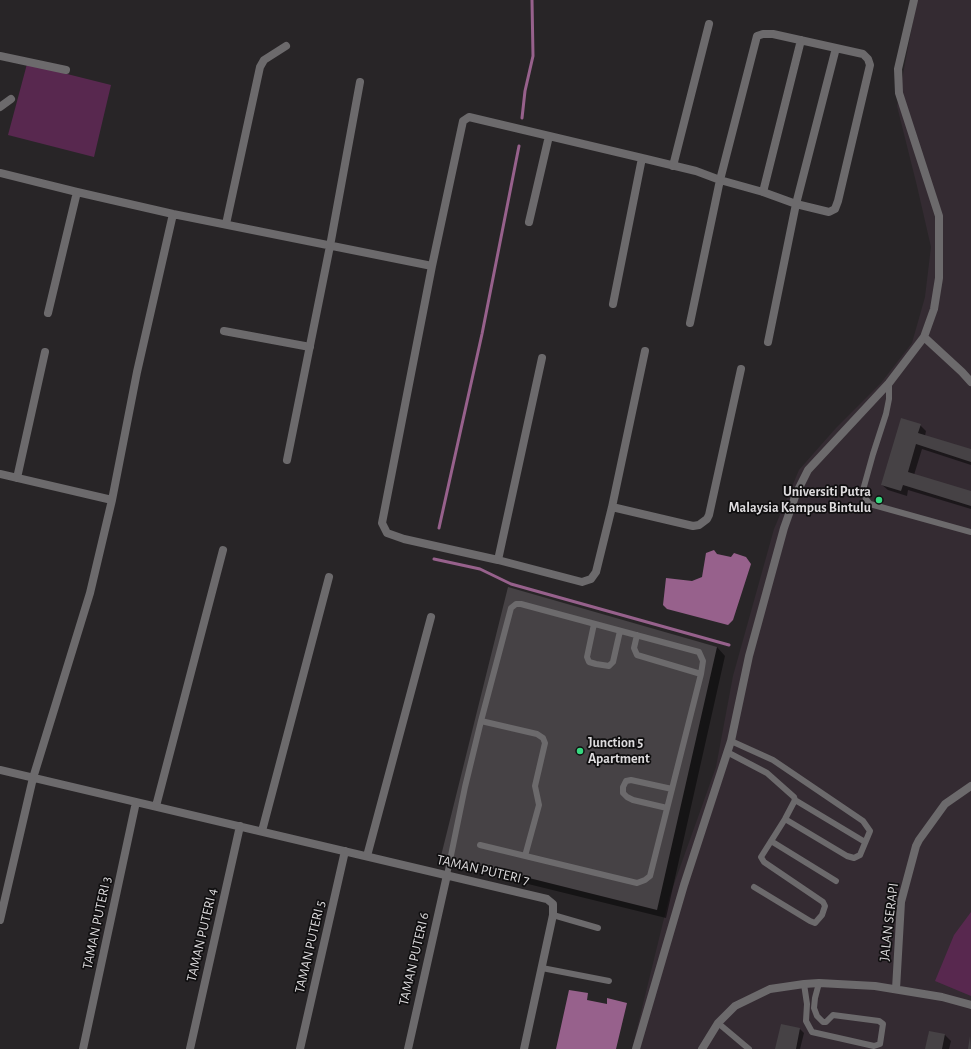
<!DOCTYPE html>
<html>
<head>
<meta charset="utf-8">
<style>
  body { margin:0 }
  canvas { display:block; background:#282527 }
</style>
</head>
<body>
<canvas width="971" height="1049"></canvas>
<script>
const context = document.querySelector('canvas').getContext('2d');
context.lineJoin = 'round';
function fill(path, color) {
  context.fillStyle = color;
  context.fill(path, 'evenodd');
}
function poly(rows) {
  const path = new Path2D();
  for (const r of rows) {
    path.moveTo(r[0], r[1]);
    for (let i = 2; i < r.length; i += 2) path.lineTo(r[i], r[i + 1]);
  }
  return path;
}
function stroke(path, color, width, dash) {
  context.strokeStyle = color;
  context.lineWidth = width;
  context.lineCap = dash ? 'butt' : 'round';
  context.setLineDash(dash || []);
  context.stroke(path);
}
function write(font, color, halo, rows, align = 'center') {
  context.font = font + ' "Alegreya Sans",sans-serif';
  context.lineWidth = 3.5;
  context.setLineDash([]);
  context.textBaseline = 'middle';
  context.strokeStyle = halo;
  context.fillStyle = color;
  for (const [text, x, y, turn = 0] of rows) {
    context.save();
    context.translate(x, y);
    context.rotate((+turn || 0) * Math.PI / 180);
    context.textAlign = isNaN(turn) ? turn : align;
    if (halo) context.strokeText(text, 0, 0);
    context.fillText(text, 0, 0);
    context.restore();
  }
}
const built = poly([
  [917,0,971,0,971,1049,632,1049,669,898,716,767,733,676,774,529,799,470,836,428,881,383,912,343,925,297,931,247,917,186,897,106]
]);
const green = poly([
  [27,64,111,85,94,157,8,135],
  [971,912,971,996,935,981,954,935]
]);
const water = poly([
  [714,550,717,554,731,557,734,553,746,557,751,564,733,620,728,625,667,609,663,605,666,578,692,581,702,577,706,553],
  [569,990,588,993,587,1000,607,1004,607,998,627,1003,616,1049,556,1049]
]);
const shadow = poly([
  [920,425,926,431,925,436,971,450,971,465,922,449,914,475,971,492,971,509,908,490,907,496,888,490,882,485],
  [717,647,725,656,666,918,451,865,442,856],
  [800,1029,804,1033,800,1049,776,1049],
  [929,1032,945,1035,951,1041,949,1049,926,1049]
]);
const stream = poly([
  [522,118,525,91,533,56,532,0],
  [439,528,482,334,519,146],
  [434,559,480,569,511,584,729,645]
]);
const building = poly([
  [901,418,921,424,918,433,971,449,971,462,916,444,908,472,971,491,971,506,903,485,901,491,881,485],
  [508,587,717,647,657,910,441,856],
  [781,1024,800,1028,796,1049,775,1049],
  [929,1031,945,1034,942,1049,925,1049],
  [970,1036,971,1049,968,1049]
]);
const service = poly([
  [889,383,889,399,886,414,873,454,863,490,866,499,870,504,971,532],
  [594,624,587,657,589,662,596,664,609,666,613,662,620,631],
  [637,635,634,648,637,655,701,674],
  [481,721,537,734,543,738,545,743,535,786,539,805,525,856],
  [731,741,773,760,863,821,870,831,860,855,854,858,847,856,785,819],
  [727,752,767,773,794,797,795,800,785,819,761,857,764,862,823,902,825,906,822,915,815,923,810,921,754,887],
  [795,800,865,842],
  [667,808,633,800,627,797,623,793,623,787,626,781,631,780,672,789],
  [771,841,836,881],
  [447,875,465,787,481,721,511,608,516,604,521,604,699,652,703,661,701,674,650,876,645,880,637,883,480,845],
  [553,915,598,928],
  [542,968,609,981],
  [804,984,807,1004,806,1021,812,1032,874,1046,880,1044,883,1024,879,1021,833,1015,826,1022,823,1022,817,1016,814,1008,815,998,819,983],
  [718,1023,749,1049]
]);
const minor = poly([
  [0,56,66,70],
  [0,107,11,99],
  [673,166,709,24],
  [0,173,77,192,173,214,432,266],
  [763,192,801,40],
  [529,222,549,136],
  [226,224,260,67,264,60,286,46],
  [613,304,642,158],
  [48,313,77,192],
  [224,331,310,347],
  [924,337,962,372,971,382],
  [768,342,796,204,836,48],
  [645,351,612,507,596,572,591,579,582,582,498,560,404,539,387,533,382,523,432,266,463,121,469,117,642,158,696,171,720,180,763,192,796,204,829,212,835,209,838,201,870,65,868,59,863,54,773,34,763,34,757,36,720,180,690,323],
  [287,460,330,246,360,82],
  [0,474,112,500,137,372,173,214],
  [17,478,45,352],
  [612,507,693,526,699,525,707,519,709,515,741,369],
  [498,560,542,358],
  [0,770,547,899,553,904,553,915,524,1049],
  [156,806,223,550],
  [262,831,329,577],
  [367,856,431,617],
  [0,920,33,778,90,593,112,500],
  [896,989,901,902,916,846,919,840,945,804,971,786],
  [83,1049,136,802],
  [190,1049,240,826],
  [300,1049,345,851],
  [408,1049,447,875],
  [636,1049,684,885,731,741,749,656,784,528,796,494,808,470,889,383,924,337,934,309,939,278,939,216,899,93,898,69,914,0],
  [702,1049,718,1023,735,1006,770,989,804,984,819,983,875,986,942,997,971,1005]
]);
const markers = [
  [879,500,4,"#37d880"],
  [580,751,4,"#37d880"]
];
const poiNames = [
  ["Universiti Putra",871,492],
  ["Malaysia Kampus Bintulu",871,508],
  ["Junction 5",588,743,"left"],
  ["Apartment",588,759,"left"]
];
const streetNames = [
  ["TAMAN PUTERI 7",483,870,13],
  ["JALAN SERAPI",889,922,-83],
  ["TAMAN PUTERI 3",97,923,-78],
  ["TAMAN PUTERI 4",202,935,-77],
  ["TAMAN PUTERI 5",310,947,-77],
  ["TAMAN PUTERI 6",414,959,-77]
];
fill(built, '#342b32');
fill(green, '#58284f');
fill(water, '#97618c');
fill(shadow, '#0007');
stroke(stream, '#97618c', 3);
fill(building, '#464245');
stroke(service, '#6c6a6c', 6);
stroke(minor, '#6c6a6c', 8);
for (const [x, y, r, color] of markers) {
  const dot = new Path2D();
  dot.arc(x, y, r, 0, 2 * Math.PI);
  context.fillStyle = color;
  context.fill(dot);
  stroke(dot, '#100f10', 1.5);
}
write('bold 14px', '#dddbdd', '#100f10', poiNames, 'right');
write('14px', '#dddbdd', '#100f10', streetNames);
</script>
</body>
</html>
